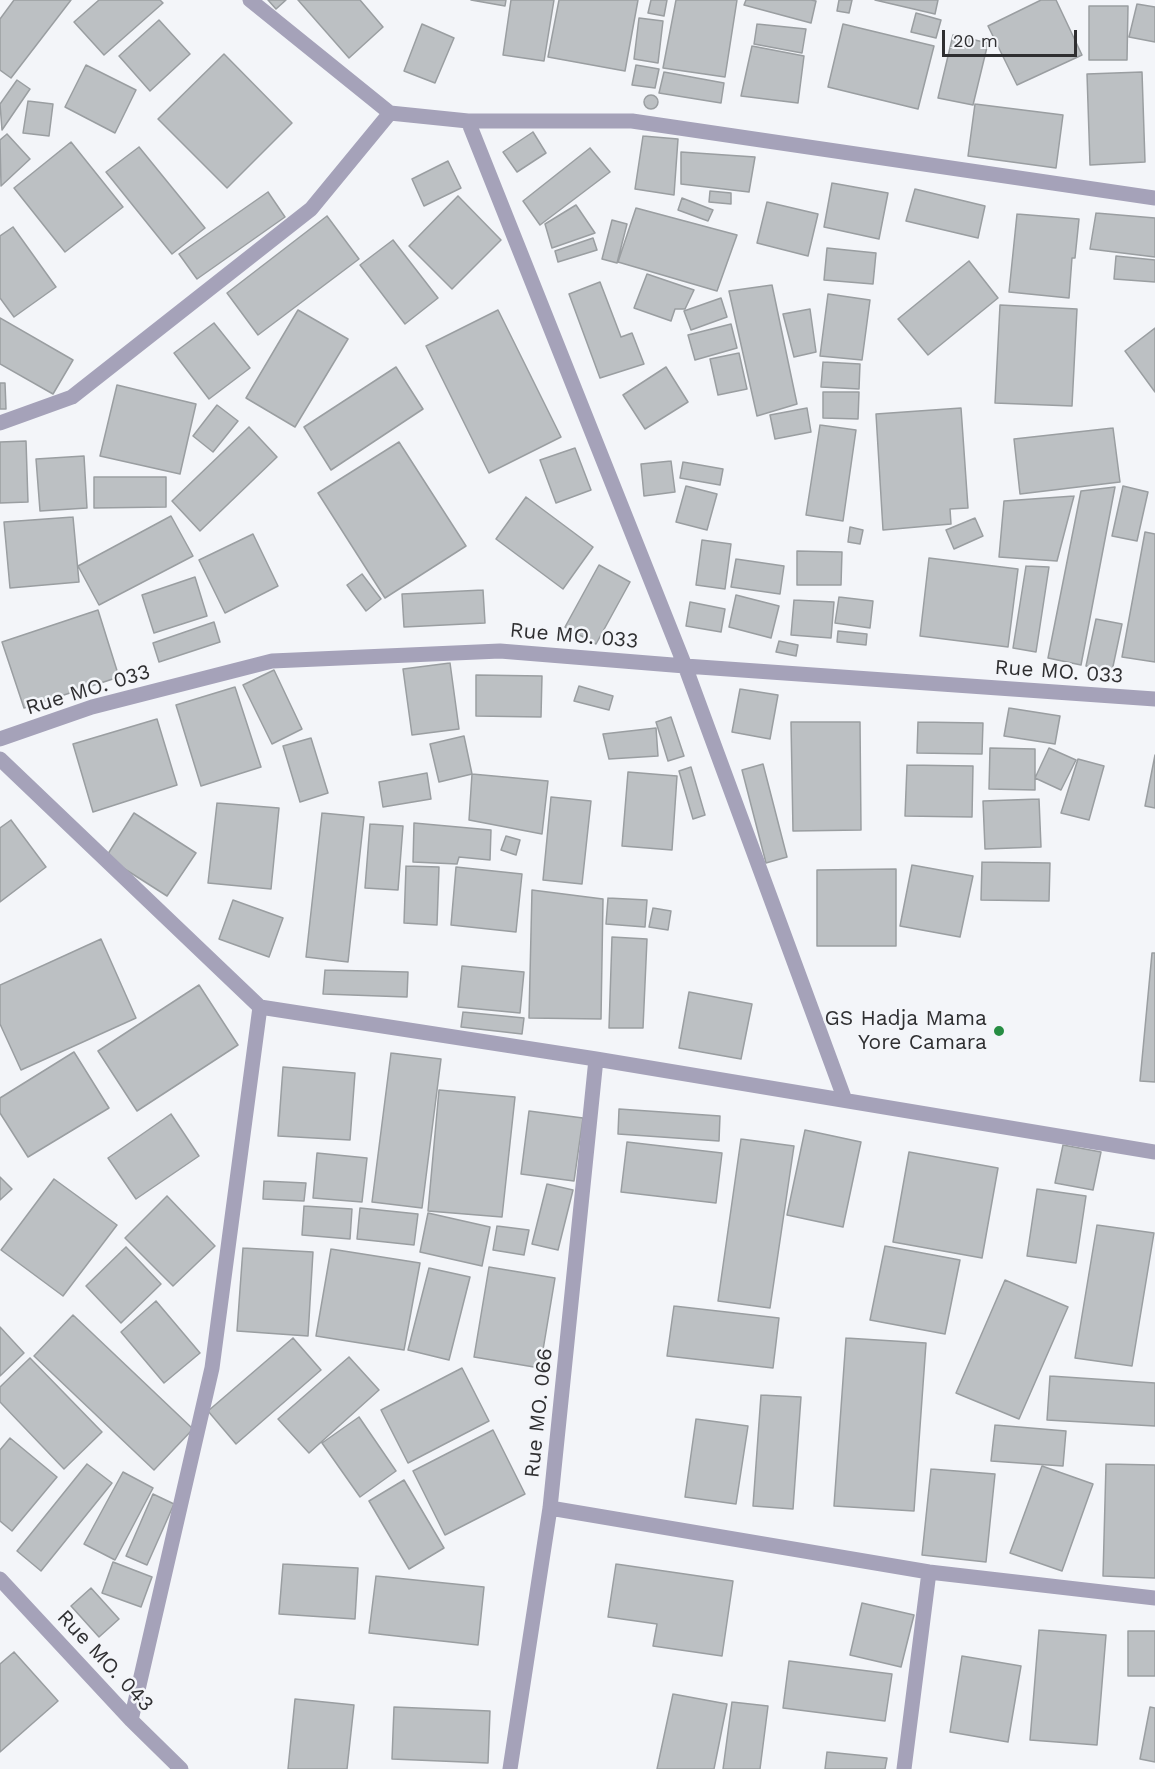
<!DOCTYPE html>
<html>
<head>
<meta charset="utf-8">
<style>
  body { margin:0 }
  #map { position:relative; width:1155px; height:1769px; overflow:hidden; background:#f3f5f9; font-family:"Work Sans",sans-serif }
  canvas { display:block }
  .scale { position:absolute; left:942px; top:30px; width:135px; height:27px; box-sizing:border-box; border:3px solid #2f2f31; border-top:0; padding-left:8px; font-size:18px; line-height:21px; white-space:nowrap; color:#2f2f31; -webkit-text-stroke:4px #f3f5f9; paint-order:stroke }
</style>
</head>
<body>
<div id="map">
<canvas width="1155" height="1769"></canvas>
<div class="scale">20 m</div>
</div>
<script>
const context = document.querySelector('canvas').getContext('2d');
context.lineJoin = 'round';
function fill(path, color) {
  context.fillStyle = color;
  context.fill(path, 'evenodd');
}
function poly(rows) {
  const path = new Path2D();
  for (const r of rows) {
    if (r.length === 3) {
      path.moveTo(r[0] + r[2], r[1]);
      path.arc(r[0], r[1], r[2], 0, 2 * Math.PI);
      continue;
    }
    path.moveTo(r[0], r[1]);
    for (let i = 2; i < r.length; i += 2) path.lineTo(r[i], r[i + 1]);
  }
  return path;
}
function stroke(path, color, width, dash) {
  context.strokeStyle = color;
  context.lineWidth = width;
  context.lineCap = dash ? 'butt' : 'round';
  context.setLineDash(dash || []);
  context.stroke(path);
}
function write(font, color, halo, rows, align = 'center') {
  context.font = font + ' "Work Sans",sans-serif';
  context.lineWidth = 5;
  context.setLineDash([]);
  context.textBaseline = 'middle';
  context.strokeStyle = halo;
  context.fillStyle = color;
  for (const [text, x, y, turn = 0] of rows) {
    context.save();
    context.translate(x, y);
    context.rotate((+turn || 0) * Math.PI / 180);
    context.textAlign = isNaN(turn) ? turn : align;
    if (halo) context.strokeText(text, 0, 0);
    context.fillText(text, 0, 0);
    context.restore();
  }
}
const building = poly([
  [14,0,71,0,11,78,0,70,0,19,14,0],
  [99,0,160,0,163,3,104,55,74,22,99,0],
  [268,0,286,0,276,9,268,0],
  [298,0,360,0,383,27,349,58,298,0],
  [471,0,506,0,505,6,471,0],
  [511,0,554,0,544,61,503,55,511,0],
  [559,0,638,0,625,71,548,57,559,0],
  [651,0,667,0,664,16,648,13,651,0],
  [676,0,737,0,725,77,663,68,676,0],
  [746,0,811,0,816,1,811,23,744,5,746,0],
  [839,0,852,0,849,13,837,11,839,0],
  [875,0,938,0,935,14,875,0],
  [1041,0,1056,0,1082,55,1017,85,988,26,1041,0],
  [1137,4,1155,7,1155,42,1129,37,1137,4],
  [1089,6,1128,6,1127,60,1089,60,1089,6],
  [916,13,941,20,936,38,911,32,916,13],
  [639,18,663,21,658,63,634,59,639,18],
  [159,20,190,54,150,91,119,56,159,20],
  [422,24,454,38,435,83,404,71,422,24],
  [757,24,806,29,802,53,754,44,757,24],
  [843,24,934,46,918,109,828,87,843,24],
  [953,35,988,43,973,105,938,98,953,35],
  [752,46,804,56,798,103,741,96,752,46],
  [224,54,292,123,227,188,158,119,224,54],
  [86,65,136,90,115,133,65,107,86,65],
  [636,65,659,69,655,88,632,85,636,65],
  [664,72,724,83,721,103,659,93,664,72],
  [1142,72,1145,162,1090,165,1087,74,1142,72],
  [17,80,30,89,2,130,0,104,17,80],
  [651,102,7],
  [28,101,53,104,49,136,23,133,28,101],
  [975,104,1063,115,1056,168,968,156,975,104],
  [533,132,546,153,517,172,503,152,533,132],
  [7,134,30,159,1,186,0,140,7,134],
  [643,136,678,139,674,195,635,189,643,136],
  [71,142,123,207,65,252,14,188,71,142],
  [139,147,205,228,172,254,106,172,139,147],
  [590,148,610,172,540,225,523,201,590,148],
  [681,152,755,157,749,192,681,184,681,152],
  [448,161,461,188,424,206,412,179,448,161],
  [832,183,888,193,879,239,824,227,832,183],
  [915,189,985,206,978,238,906,221,915,189],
  [710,191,731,193,731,204,709,202,710,191],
  [268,192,285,217,197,279,179,254,268,192],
  [458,196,501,240,452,289,409,246,458,196],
  [682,198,713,210,708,221,678,210,682,198],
  [767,202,818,214,808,256,757,243,767,202],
  [576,205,595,233,552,248,545,224,576,205],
  [636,208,737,235,717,291,618,262,636,208],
  [1096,213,1155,218,1155,257,1090,249,1096,213],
  [1017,214,1079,219,1075,258,1072,258,1069,298,1009,292,1017,214],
  [327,216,359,259,258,335,227,293,327,216],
  [612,220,627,224,617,263,602,259,612,220],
  [13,227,56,287,14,317,0,298,0,236,13,227],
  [593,238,597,250,558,262,555,251,593,238],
  [393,240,438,298,405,324,360,265,393,240],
  [827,248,876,253,873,284,824,280,827,248],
  [1116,256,1155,260,1155,282,1114,279,1116,256],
  [969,261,998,298,928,355,898,319,969,261],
  [647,274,694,290,685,309,675,309,671,321,634,308,647,274],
  [600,282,621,337,632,333,644,364,600,378,569,294,600,282],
  [772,285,797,404,757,416,729,291,772,285],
  [828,294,870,300,862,360,820,356,828,294],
  [721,298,727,317,691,330,684,311,721,298],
  [1000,305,1077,309,1072,406,995,403,1000,305],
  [810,309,816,352,794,357,783,314,810,309],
  [298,310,348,339,295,427,246,398,298,310],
  [498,310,561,437,489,473,426,346,498,310],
  [0,318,73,360,53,394,0,364,0,318],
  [214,323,250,368,209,399,174,353,214,323],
  [731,324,737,348,695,360,688,335,731,324],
  [1155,328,1155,392,1125,351,1155,328],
  [739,353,747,389,718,395,710,359,739,353],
  [823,362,860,364,859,389,821,387,823,362],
  [396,367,423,409,331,470,304,427,396,367],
  [666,367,688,402,645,429,623,395,666,367],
  [0,383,5,383,6,409,0,409,0,383],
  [117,385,196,404,180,474,100,456,117,385],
  [823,392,859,392,858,419,823,418,823,392],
  [217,405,238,421,213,452,193,436,217,405],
  [807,408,811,432,775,439,770,415,807,408],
  [961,408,968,508,950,509,951,524,883,530,876,414,961,408],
  [820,425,856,430,843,521,806,515,820,425],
  [249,427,277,457,200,531,172,501,249,427],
  [1113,428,1120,482,1020,494,1014,439,1113,428],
  [26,441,28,502,0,503,0,442,26,441],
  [399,442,466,546,385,598,318,493,399,442],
  [575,448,591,490,556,503,540,460,575,448],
  [84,456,87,508,40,511,36,459,84,456],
  [671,461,675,492,644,496,641,464,671,461],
  [683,462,723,469,720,485,680,478,683,462],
  [94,477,166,477,166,507,94,508,94,477],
  [686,486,717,494,707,530,676,522,686,486],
  [1123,486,1148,492,1137,541,1112,536,1123,486],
  [1115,487,1081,665,1048,658,1081,491,1115,487],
  [1074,496,1057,561,999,557,1004,501,1074,496],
  [526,497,593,547,563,589,496,539,526,497],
  [171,516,193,556,99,605,78,566,171,516],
  [73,517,79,582,10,588,4,522,73,517],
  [975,518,983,536,954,549,946,530,975,518],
  [850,527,863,530,860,544,848,542,850,527],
  [1145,532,1155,534,1155,662,1122,657,1145,532],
  [253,534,278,586,225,613,199,560,253,534],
  [702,540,731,544,725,589,696,585,702,540],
  [797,551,842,552,841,585,797,585,797,551],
  [929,558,1018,569,1008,647,920,636,929,558],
  [736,559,784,566,780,594,731,587,736,559],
  [599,565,630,582,596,644,565,627,599,565],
  [1026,566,1049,567,1036,652,1013,648,1026,566],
  [362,574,381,599,366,611,347,585,362,574],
  [195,577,207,616,154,633,142,595,195,577],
  [483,590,485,623,404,627,402,594,483,590],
  [736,595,779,606,771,638,729,627,736,595],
  [839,597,873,601,870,628,835,623,839,597],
  [794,600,834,602,831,638,791,635,794,600],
  [690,602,725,609,721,632,686,626,690,602],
  [98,610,119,677,24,708,2,642,98,610],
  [1096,619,1122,624,1112,671,1086,666,1096,619],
  [214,622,220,642,159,662,153,643,214,622],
  [838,631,867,634,866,645,837,642,838,631],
  [779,641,798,645,796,656,776,652,779,641],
  [450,663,459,729,412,735,403,669,450,663],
  [274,670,302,729,272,744,243,685,274,670],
  [476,675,542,676,541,717,476,716,476,675],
  [579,686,613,696,609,710,574,701,579,686],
  [235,687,261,767,201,786,176,705,235,687],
  [740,689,778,695,770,739,732,732,740,689],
  [1009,708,1060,716,1055,744,1004,736,1009,708],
  [671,717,684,756,668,761,656,722,671,717],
  [157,719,177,785,93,812,73,744,157,719],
  [791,722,860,722,861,830,793,831,791,722],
  [918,722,983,723,982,754,917,753,918,722],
  [656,728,658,756,609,759,603,734,656,728],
  [464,736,472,774,439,782,430,744,464,736],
  [311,738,328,793,300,802,283,746,311,738],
  [990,748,1035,749,1035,790,989,789,990,748],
  [1049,748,1076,760,1061,790,1035,778,1049,748],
  [1155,755,1155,808,1145,806,1155,755],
  [1078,759,1104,766,1089,820,1061,813,1078,759],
  [763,764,787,857,766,863,742,770,763,764],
  [907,765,973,766,972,817,905,816,907,765],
  [691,767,705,815,693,819,679,771,691,767],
  [628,772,677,776,672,850,622,846,628,772],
  [427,773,431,799,383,807,379,782,427,773],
  [472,774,548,781,542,834,469,820,472,774],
  [551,797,591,801,582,884,543,880,551,797],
  [1039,799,1041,847,985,849,983,801,1039,799],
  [217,803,279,808,271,889,208,883,217,803],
  [134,813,196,853,167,896,106,857,134,813],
  [322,813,364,817,348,962,306,957,322,813],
  [11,820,46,867,0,902,0,828,11,820],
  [414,823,491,830,490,860,459,857,457,864,413,862,414,823],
  [370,824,403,826,398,890,365,888,370,824],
  [506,836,520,840,516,855,501,850,506,836],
  [982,862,1050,863,1049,901,981,900,982,862],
  [912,865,973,876,960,937,900,926,912,865],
  [406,866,439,867,437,925,404,923,406,866],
  [456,867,522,874,516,932,451,925,456,867],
  [896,869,896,946,817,946,817,870,896,869],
  [532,890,603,899,601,1019,529,1018,532,890],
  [608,898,647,900,645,927,606,924,608,898],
  [233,900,283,918,269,957,219,939,233,900],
  [653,908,671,911,668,930,649,927,653,908],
  [612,937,647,939,643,1028,609,1028,612,937],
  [101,939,136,1018,21,1070,0,1024,0,985,101,939],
  [1152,953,1155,953,1155,1082,1140,1081,1152,953],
  [462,966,524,972,520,1013,458,1007,462,966],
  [325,970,408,972,407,997,323,994,325,970],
  [199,985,238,1045,137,1111,98,1051,199,985],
  [689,992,752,1004,741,1059,679,1048,689,992],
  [463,1012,524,1018,522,1034,461,1027,463,1012],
  [74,1052,109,1108,28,1157,0,1113,0,1098,74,1052],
  [391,1053,441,1059,422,1208,372,1202,391,1053],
  [283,1067,355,1073,350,1140,278,1136,283,1067],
  [439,1090,515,1097,502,1217,428,1211,439,1090],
  [619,1109,720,1116,719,1141,618,1134,619,1109],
  [529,1111,583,1118,574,1181,521,1174,529,1111],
  [171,1114,199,1156,136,1199,108,1158,171,1114],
  [805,1130,861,1142,843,1227,787,1215,805,1130],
  [741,1139,794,1146,770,1308,718,1301,741,1139],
  [627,1142,722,1153,716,1203,621,1192,627,1142],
  [1063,1145,1101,1152,1093,1190,1055,1183,1063,1145],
  [909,1152,998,1168,982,1258,893,1242,909,1152],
  [317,1153,367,1158,362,1202,313,1198,317,1153],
  [0,1177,12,1189,0,1200,0,1177],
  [54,1179,117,1225,63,1296,1,1250,54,1179],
  [264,1181,306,1183,304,1201,263,1199,264,1181],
  [547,1184,573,1190,558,1250,532,1244,547,1184],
  [1037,1189,1086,1196,1076,1263,1027,1256,1037,1189],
  [167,1196,215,1246,173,1286,125,1238,167,1196],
  [304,1206,352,1209,350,1239,302,1235,304,1206],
  [360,1208,418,1214,414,1245,357,1239,360,1208],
  [428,1213,490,1227,482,1266,420,1252,428,1213],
  [1097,1225,1154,1233,1132,1366,1075,1358,1097,1225],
  [497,1226,529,1230,524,1255,493,1250,497,1226],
  [885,1246,960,1260,945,1334,870,1320,885,1246],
  [126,1247,161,1284,121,1323,86,1286,126,1247],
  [243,1248,313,1252,308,1336,237,1331,243,1248],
  [331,1249,420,1263,404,1350,316,1336,331,1249],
  [489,1267,555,1278,540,1368,474,1357,489,1267],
  [429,1268,470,1277,449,1360,408,1350,429,1268],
  [1005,1280,1068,1307,1019,1419,956,1393,1005,1280],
  [156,1301,200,1353,164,1383,121,1332,156,1301],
  [674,1306,779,1318,773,1368,667,1356,674,1306],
  [73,1315,193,1429,154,1470,34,1356,73,1315],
  [0,1327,24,1353,0,1376,0,1327],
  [293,1338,321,1370,236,1444,208,1411,293,1338],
  [846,1338,926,1343,914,1511,834,1506,846,1338],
  [349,1357,379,1390,309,1453,278,1419,349,1357],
  [30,1358,102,1432,64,1469,0,1402,0,1387,30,1358],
  [462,1368,489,1421,408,1463,381,1410,462,1368],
  [1050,1376,1155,1383,1155,1426,1047,1420,1050,1376],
  [761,1395,801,1397,793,1509,753,1506,761,1395],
  [359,1417,396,1471,360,1497,322,1443,359,1417],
  [696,1419,748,1426,736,1504,685,1497,696,1419],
  [995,1425,1066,1431,1063,1466,991,1461,995,1425],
  [493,1430,525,1494,445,1535,413,1471,493,1430],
  [10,1438,57,1477,12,1531,0,1521,0,1450,10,1438],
  [87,1464,112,1483,41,1571,17,1551,87,1464],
  [1106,1464,1155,1465,1155,1578,1103,1576,1106,1464],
  [1042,1466,1093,1484,1062,1571,1010,1553,1042,1466],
  [931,1469,995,1474,986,1562,922,1555,931,1469],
  [123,1472,153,1488,115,1560,84,1544,123,1472],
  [404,1480,444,1548,409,1569,369,1501,404,1480],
  [153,1494,174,1504,147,1565,126,1556,153,1494],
  [113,1562,152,1577,141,1607,102,1593,113,1562],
  [283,1564,358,1568,355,1619,279,1614,283,1564],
  [616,1564,733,1581,722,1656,653,1646,657,1624,608,1617,616,1564],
  [376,1576,484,1587,478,1645,369,1633,376,1576],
  [91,1588,119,1619,99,1637,71,1606,91,1588],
  [862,1603,914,1615,901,1667,850,1655,862,1603],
  [1039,1630,1106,1635,1097,1745,1030,1740,1039,1630],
  [1128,1631,1155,1631,1155,1676,1128,1676,1128,1631],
  [14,1652,58,1701,0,1752,0,1664,14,1652],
  [962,1656,1021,1666,1008,1742,950,1732,962,1656],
  [789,1661,892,1674,885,1721,783,1708,789,1661],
  [673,1694,727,1704,714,1769,657,1769,673,1694],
  [295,1699,354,1705,347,1769,288,1769,295,1699],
  [732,1702,768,1706,760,1769,723,1769,732,1702],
  [394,1707,490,1711,488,1763,392,1759,394,1707],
  [1150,1707,1155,1708,1155,1762,1140,1759,1150,1707],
  [827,1752,887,1758,885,1769,825,1769,827,1752]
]);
const street = poly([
  [250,0,390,113,468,121,632,121,1155,198],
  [468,121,685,666,845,1100],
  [0,423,72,397,311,209,390,113],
  [0,739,92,707,272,661,500,651,685,666,1155,699],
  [0,759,260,1007,596,1059,1155,1152],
  [550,1508,929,1572,1155,1598],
  [0,1579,131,1720,181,1769],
  [131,1720,212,1368,260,1007],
  [510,1769,550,1508,596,1059],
  [904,1769,929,1572]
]);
const markers = [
  [999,1031,6,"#268d43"]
];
const streetNames = [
  ["Rue MO. 033",574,636,5],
  ["Rue MO. 033",1059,672,4],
  ["Rue MO. 033",88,690,-17],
  ["Rue MO. 066",539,1413,-84],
  ["Rue MO. 043",105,1661,47]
];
const poiNames = [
  ["GS Hadja Mama",987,1019],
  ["Yore Camara",987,1043]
];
fill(building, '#bcc0c3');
stroke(building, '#9a9ea1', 1.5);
stroke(street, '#a5a2b9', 15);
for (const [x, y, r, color] of markers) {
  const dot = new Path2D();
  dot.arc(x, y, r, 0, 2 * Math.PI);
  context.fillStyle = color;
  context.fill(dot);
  stroke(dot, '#f3f5f9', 2);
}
write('21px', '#2f2f31', '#f3f5f9', streetNames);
write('21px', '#2f2f31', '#f3f5f9', poiNames, 'right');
</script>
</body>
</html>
